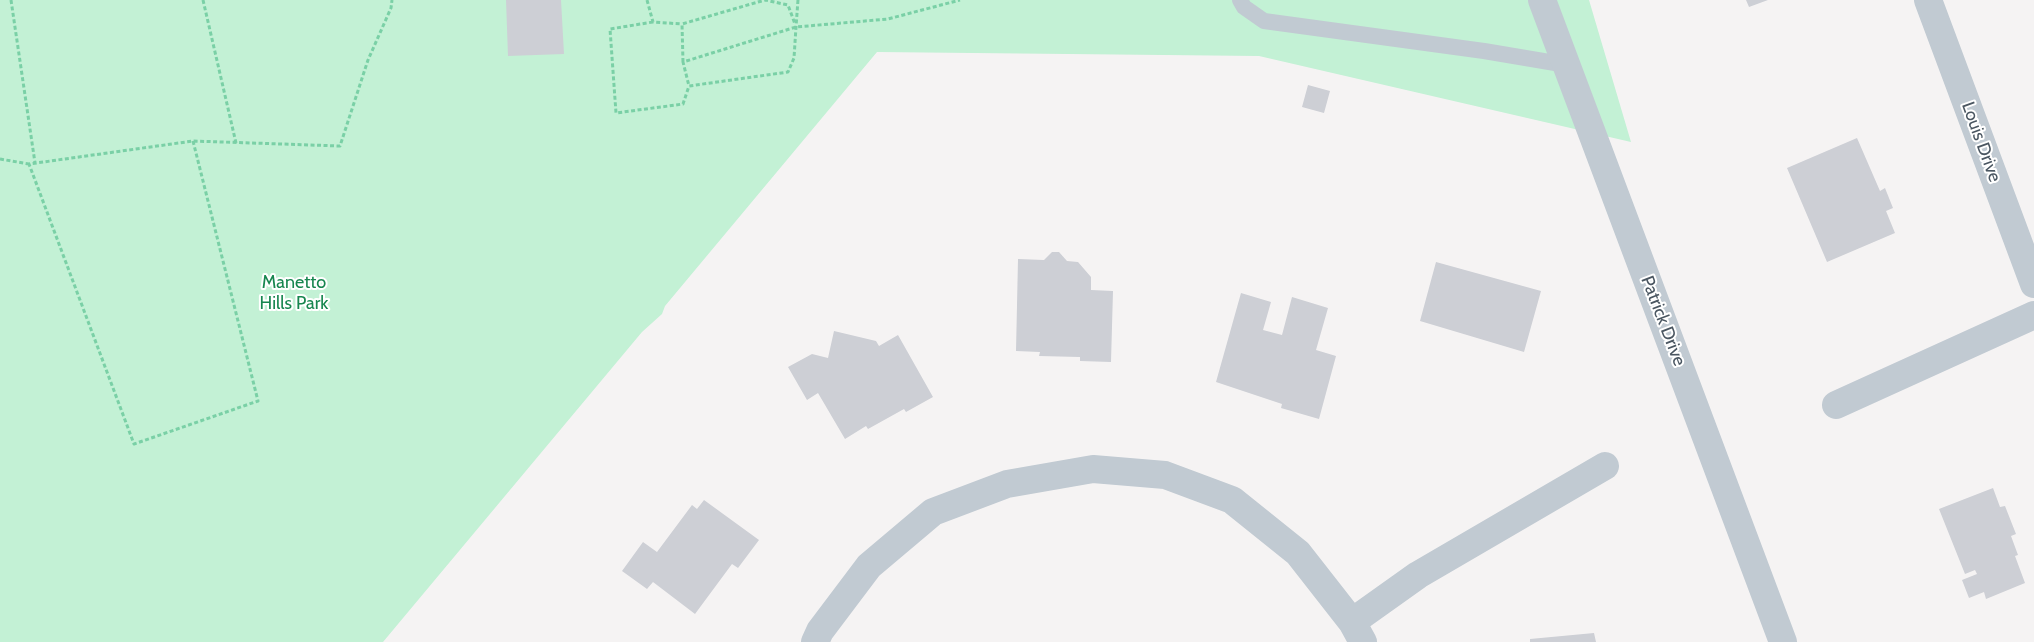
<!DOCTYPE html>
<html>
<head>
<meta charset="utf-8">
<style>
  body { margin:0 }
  canvas { display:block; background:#f5f3f3 }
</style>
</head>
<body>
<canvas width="2034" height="642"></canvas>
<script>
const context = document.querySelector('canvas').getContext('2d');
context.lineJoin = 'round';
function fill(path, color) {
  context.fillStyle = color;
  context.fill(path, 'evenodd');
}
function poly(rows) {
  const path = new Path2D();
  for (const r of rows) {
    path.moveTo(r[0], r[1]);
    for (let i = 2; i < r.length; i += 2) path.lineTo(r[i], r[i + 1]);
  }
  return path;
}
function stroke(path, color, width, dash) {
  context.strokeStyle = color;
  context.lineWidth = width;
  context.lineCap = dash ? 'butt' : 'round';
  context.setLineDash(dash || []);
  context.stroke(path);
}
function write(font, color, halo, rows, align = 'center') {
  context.font = font + ' Cabin,sans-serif';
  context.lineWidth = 4;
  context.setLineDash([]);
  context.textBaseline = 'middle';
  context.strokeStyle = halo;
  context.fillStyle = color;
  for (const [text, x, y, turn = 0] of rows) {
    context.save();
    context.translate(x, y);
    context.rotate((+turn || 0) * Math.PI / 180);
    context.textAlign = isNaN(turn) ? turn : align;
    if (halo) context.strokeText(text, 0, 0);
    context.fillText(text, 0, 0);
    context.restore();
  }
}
const green = poly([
  [0,0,1589,0,1631,142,1259,56,877,52,665,306,662,314,642,332,383,642,0,642]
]);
const building = poly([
  [506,0,561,0,564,54,508,56],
  [1746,0,1768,0,1749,7],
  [1308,85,1330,91,1324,113,1302,107],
  [1857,138,1880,191,1885,188,1893,208,1886,211,1895,233,1827,262,1787,168],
  [1052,252,1059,252,1067,261,1078,262,1091,277,1091,290,1113,291,1111,362,1080,361,1080,357,1039,356,1040,352,1016,351,1018,259,1044,260],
  [1436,262,1541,291,1524,352,1420,321],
  [1241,293,1271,302,1263,330,1282,335,1292,297,1328,308,1316,350,1336,356,1319,419,1281,408,1282,404,1216,382],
  [834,331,876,341,879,346,898,335,933,397,906,412,904,409,868,429,866,426,845,439,818,393,807,400,788,367,812,354,828,358],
  [1993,488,2000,507,2005,506,2016,534,2011,536,2018,555,2015,556,2025,583,1986,599,1984,592,1969,598,1962,580,1977,574,1975,570,1965,574,1939,509],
  [704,500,759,540,738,568,732,564,695,614,653,582,647,589,622,571,643,542,657,552,692,505,697,509],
  [1594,633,1596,642,1530,642,1530,639]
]);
const path = poly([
  [11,0,35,163],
  [203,0,236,143],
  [647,0,653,22,682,24],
  [798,0,796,27,794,58,788,72,689,86,683,62,796,27,888,19,960,0],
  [653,22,610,29,616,113,683,104,689,86],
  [683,62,682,24,765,0,788,5,795,24],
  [193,141,258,401,134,444,29,164,193,141,340,146,368,60,391,8,392,0],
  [0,159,29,164]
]);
const service = poly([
  [1240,0,1244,7,1264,21,1484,51,1567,65]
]);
const minor = poly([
  [1542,0,1783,642],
  [1928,0,2034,284],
  [1836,405,2034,315],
  [1352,622,1418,575,1605,466],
  [815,642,820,631,869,566,933,512,1007,484,1093,469,1165,475,1232,500,1298,553,1352,622,1363,642]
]);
const streetNames = [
  ["Louis Drive",1981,142,70],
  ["Patrick Drive",1663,321,69]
];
const parkNames = [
  ["Manetto",294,283],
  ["Hills Park",294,304]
];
fill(green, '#c3f1d5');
fill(building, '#cdcfd5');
stroke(path, '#7ad0a6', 3, [4, 2.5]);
stroke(service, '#c1cad2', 16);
stroke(minor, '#c1cad2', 28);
write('18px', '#4a5661', '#fff', streetNames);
write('18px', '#17864f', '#fff', parkNames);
</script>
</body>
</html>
